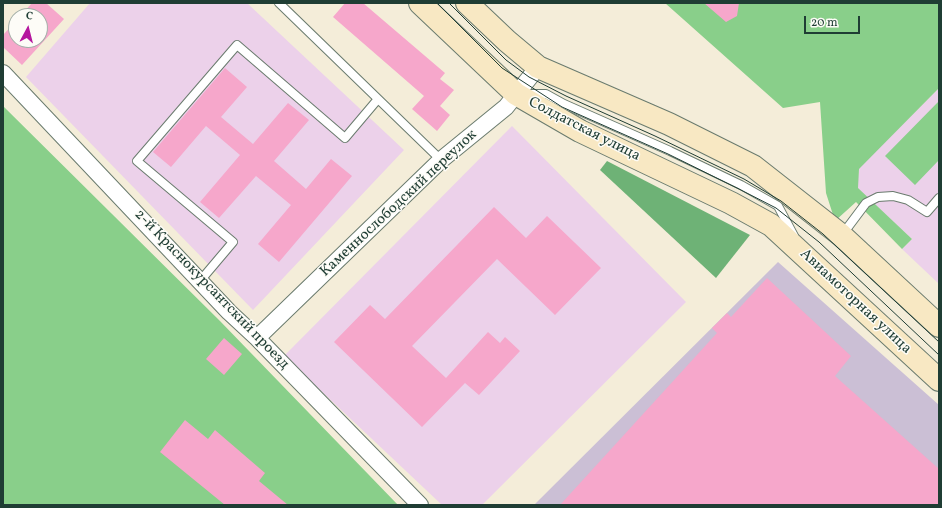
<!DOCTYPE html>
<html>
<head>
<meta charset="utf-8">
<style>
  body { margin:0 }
  #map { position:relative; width:942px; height:508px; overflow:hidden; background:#f4edd9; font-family:Vollkorn,serif }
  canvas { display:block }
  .frame { position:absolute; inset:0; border:4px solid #1f3d34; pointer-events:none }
  .north { position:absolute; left:8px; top:8px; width:40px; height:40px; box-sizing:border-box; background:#fdfcf7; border:1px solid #a4b0a9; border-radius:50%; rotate:7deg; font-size:11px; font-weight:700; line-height:16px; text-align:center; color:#1f3d34 }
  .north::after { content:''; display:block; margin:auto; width:14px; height:18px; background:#b5179e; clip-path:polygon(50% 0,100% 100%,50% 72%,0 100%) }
  .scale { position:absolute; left:804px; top:16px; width:56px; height:18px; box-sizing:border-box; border:2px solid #1f3d34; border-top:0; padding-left:5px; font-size:12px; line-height:14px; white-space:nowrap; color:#1f3d34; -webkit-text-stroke:3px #fdfcf7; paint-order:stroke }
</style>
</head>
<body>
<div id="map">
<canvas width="942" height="508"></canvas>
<div class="frame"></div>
<div class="north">С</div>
<div class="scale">20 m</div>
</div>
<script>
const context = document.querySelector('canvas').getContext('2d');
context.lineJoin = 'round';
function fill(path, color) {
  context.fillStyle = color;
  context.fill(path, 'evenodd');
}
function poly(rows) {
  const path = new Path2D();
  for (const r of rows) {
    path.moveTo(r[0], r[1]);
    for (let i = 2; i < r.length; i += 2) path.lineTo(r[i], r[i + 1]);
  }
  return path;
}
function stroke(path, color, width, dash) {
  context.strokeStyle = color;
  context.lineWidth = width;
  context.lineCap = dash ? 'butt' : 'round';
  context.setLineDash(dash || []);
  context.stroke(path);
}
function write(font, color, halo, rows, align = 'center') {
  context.font = font + ' Vollkorn,serif';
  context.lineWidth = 3;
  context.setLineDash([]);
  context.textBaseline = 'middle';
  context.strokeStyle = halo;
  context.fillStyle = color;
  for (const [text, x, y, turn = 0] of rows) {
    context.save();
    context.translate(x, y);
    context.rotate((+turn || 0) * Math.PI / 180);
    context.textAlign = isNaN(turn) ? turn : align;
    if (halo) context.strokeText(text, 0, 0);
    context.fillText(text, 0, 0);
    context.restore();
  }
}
const built = poly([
  [90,3,247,3,404,150,253,310,26,77],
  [939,88,939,284,902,249,912,239,857,188,859,168],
  [512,126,686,302,482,505,442,505,284,356]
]);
const industrial = poly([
  [778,262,939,405,939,505,534,505]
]);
const green = poly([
  [665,3,939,3,939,88,859,169,858,188,912,239,902,249,856,202,835,221,826,193,820,102,783,108],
  [939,101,939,160,915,185,885,156],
  [3,106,220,321,398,505,3,505]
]);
const forest = poly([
  [607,161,750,235,716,278,600,170]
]);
const building = poly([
  [32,3,46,3,64,19,22,65,3,47,3,35,16,21,16,40,40,40,40,16,20,16],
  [345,3,363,3,445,73,440,79,454,90,440,106,450,115,437,131,412,109,424,96,333,17],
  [704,3,739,3,737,16,726,22],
  [225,68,247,87,221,117,253,144,288,103,309,120,274,161,306,189,331,159,352,176,279,262,258,244,291,205,256,176,219,218,200,202,240,155,206,126,171,167,153,152],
  [494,207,526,238,547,216,601,268,555,315,497,259,412,346,446,378,488,332,500,343,505,337,520,351,479,395,465,383,422,427,334,342,370,305,385,319],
  [767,278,851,356,835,376,939,469,939,505,560,505,717,333,712,328,727,313,731,317],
  [224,338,242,354,224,375,206,359],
  [185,420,208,439,215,430,265,473,259,481,288,505,225,505,160,452]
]);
const service = poly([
  [279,3,441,160],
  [527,94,546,94,564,104,670,151,741,185,778,206,794,236],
  [842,235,866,203,878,197,893,196,908,200,927,212,939,198],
  [200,281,233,242,137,161,237,45,345,138,378,99]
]);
const minor = poly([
  [3,73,229,312,257,338,420,505],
  [257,338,441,160,506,107,538,67]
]);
const secondary = poly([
  [420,3,516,94,580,131,731,203,771,225,939,380],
  [467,3,507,41,538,67,669,124,753,166,841,235,939,326]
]);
const tram = poly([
  [437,3,502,68,562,107,668,154,739,189,776,208,819,242,939,355],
  [449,3,506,60,529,77,566,96,655,136,744,179,781,201,823,234,939,342]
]);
const streetNames = [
  ["Солдатская улица",584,130,27],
  ["Каменнослободский переулок",399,204,-43],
  ["2-й Краснокурсантский проезд",211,290,46],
  ["Авиамоторная улица",855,302,43]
];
fill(built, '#ecd1ea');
fill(industrial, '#cbbfd5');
fill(green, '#89cf8a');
fill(forest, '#6eb276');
fill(building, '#f6a7cb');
stroke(service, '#6a7b6e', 10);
stroke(minor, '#6a7b6e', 18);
stroke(secondary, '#6a7b6e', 24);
stroke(service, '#fff', 8);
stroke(minor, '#fff', 16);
stroke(secondary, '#f8e8c3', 22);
stroke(tram, '#1f3d34', 1);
write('15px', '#1f3d34', '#fdfcf7', streetNames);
</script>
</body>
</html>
